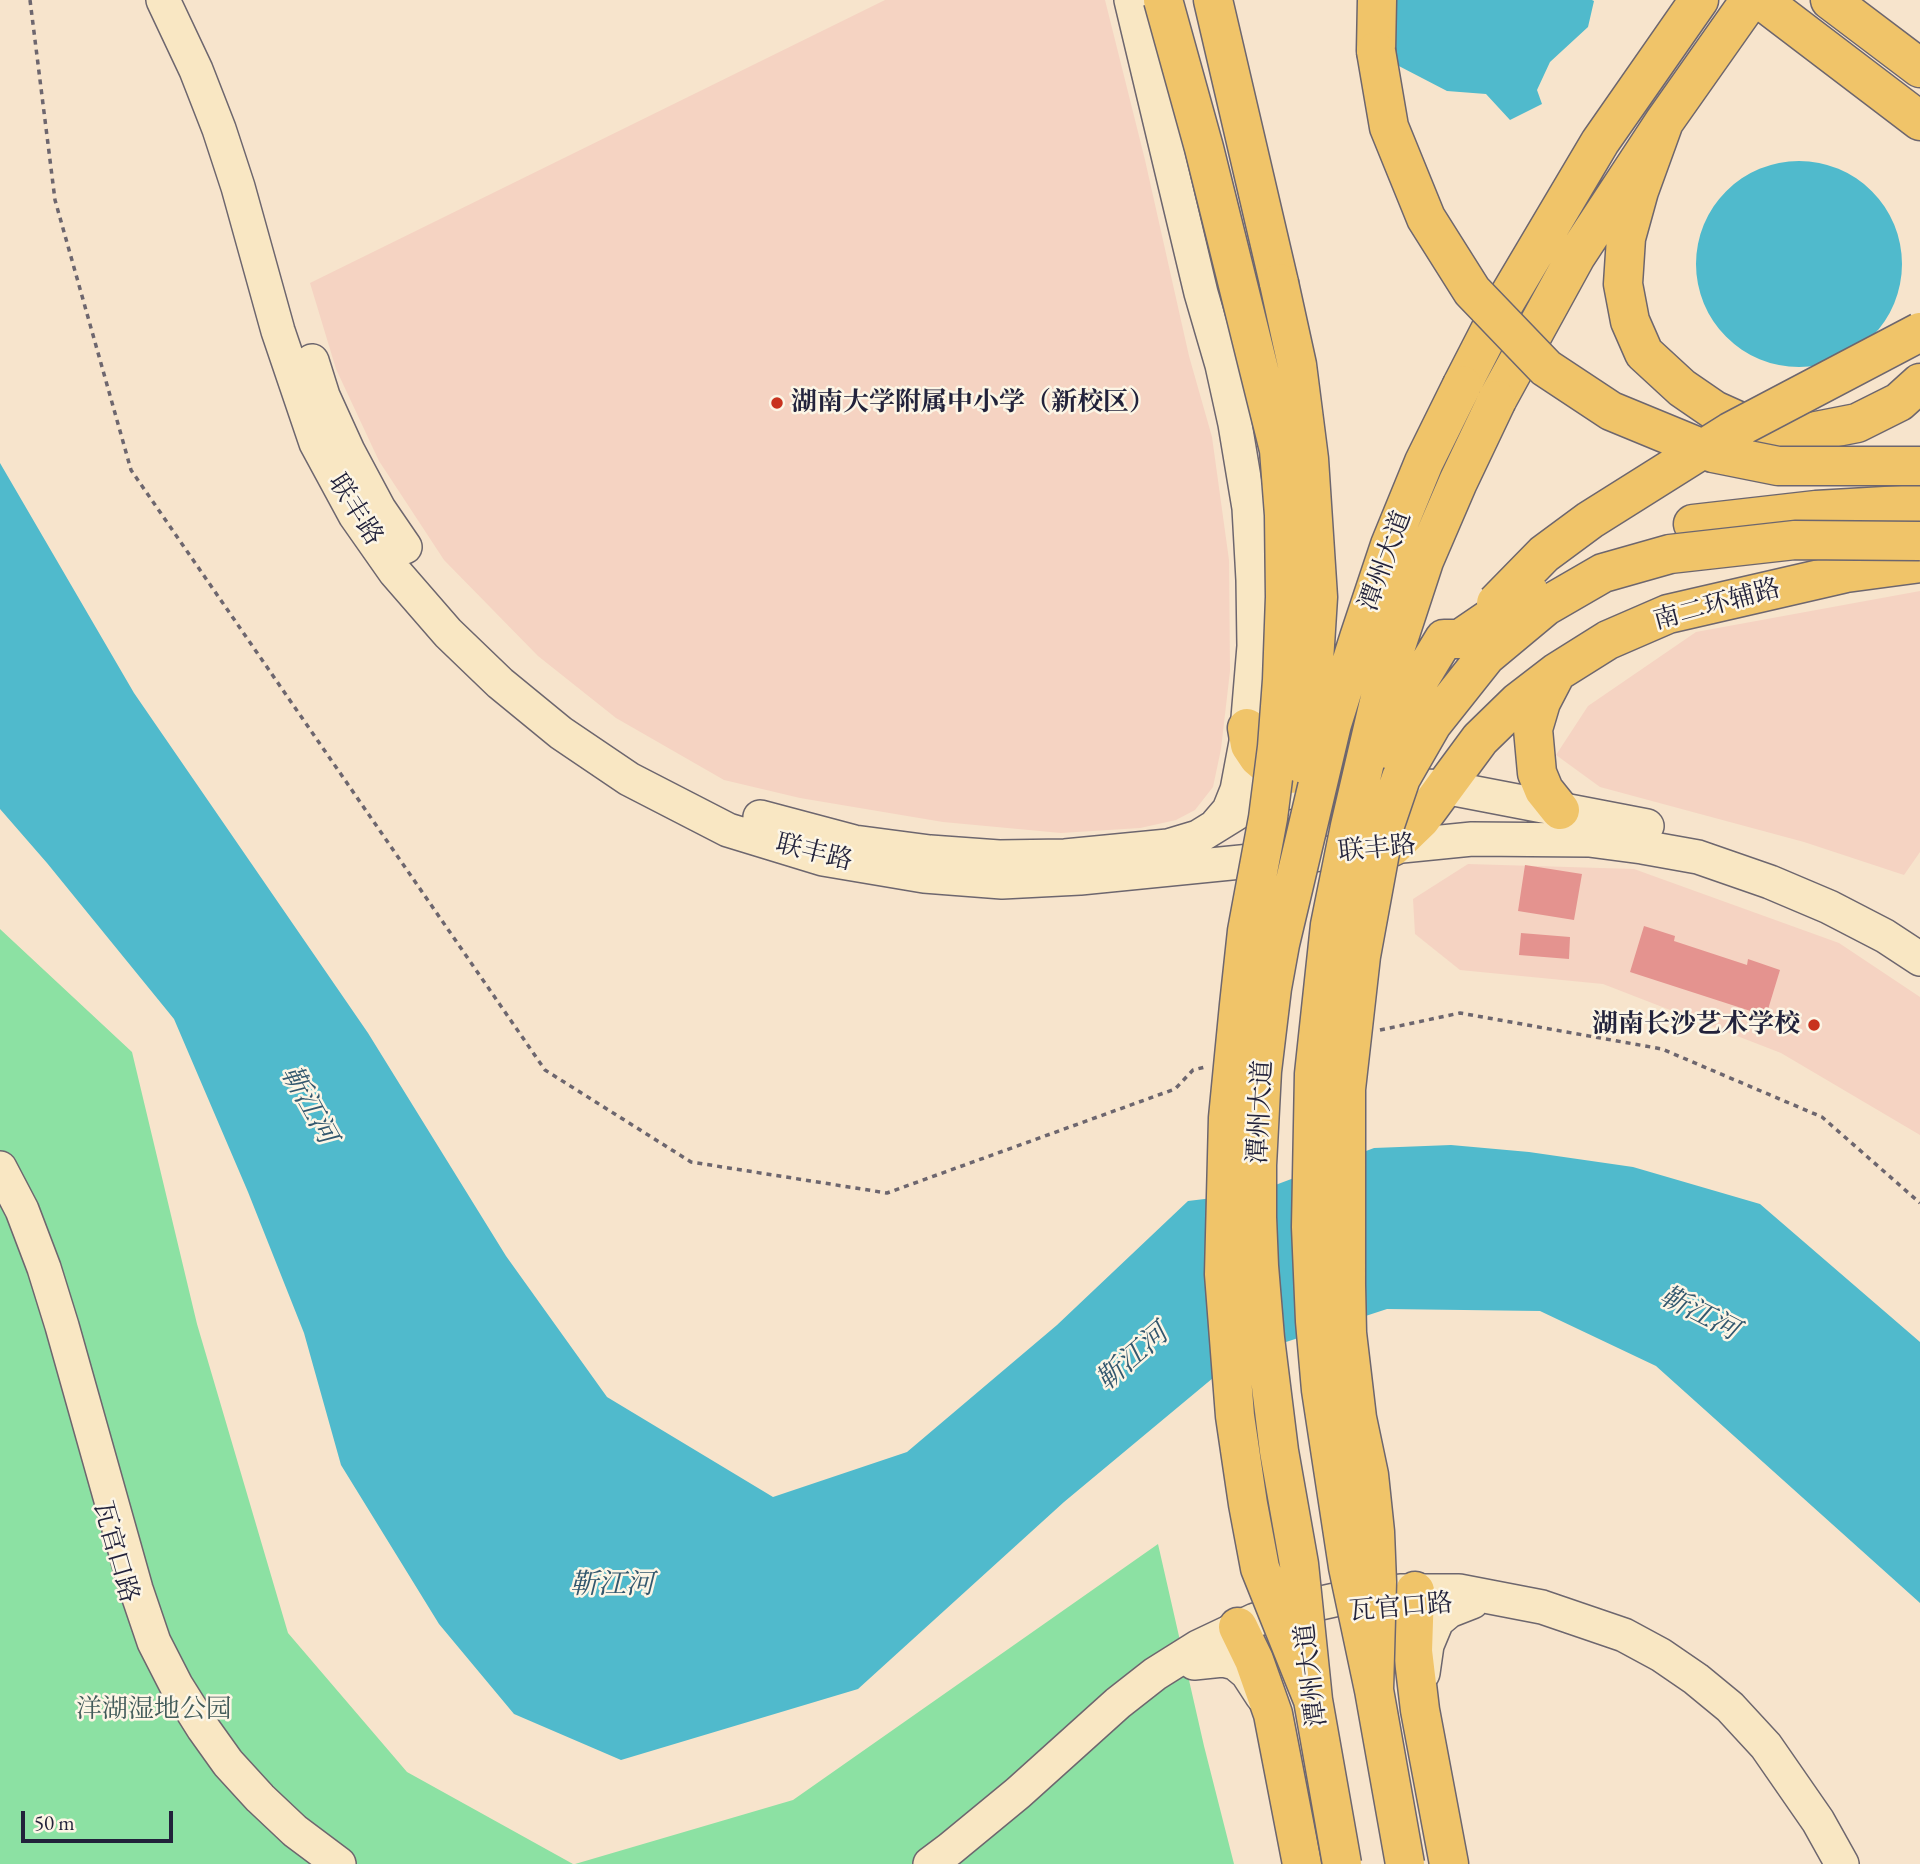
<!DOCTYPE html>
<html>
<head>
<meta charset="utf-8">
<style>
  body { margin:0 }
  #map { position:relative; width:1920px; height:1864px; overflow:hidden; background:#f7e4cc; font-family:"EB Garamond",serif }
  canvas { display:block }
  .scale { position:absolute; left:21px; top:1811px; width:152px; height:32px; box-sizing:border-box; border:4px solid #22223b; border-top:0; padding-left:9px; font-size:21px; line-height:24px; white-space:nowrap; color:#22223b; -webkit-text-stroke:5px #fcf5e5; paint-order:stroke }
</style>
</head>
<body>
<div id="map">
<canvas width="1920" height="1864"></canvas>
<div class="scale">50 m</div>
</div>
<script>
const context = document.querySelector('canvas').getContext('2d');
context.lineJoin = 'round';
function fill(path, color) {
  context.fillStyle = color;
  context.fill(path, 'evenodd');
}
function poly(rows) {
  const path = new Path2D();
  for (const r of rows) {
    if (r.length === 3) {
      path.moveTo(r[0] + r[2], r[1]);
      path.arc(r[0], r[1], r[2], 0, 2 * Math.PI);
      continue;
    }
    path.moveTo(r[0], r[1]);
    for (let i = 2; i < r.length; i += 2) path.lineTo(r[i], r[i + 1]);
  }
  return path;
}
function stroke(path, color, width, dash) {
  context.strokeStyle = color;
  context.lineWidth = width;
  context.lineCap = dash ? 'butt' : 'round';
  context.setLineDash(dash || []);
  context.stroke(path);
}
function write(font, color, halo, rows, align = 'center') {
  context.font = font + ' "EB Garamond","Noto Serif SC",serif';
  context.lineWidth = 5;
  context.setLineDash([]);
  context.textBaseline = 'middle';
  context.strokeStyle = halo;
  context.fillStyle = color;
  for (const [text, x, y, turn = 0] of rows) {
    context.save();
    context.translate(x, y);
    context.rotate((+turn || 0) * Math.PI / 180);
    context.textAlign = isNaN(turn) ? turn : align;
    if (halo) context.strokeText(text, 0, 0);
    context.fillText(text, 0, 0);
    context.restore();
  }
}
const built = poly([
  [885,0,1105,0,1145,160,1189,356,1212,437,1229,560,1230,671,1221,749,1213,787,1195,810,1176,820,1140,828,1061,833,943,822,800,798,724,780,616,718,538,656,444,560,379,461,336,369,310,283],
  [1920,591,1920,852,1904,875,1804,842,1600,787,1556,755,1588,706,1696,632],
  [1468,864,1634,869,1839,943,1920,997,1920,1135,1781,1053,1603,984,1460,970,1415,934,1413,899]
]);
const green = poly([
  [0,929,132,1052,197,1324,288,1633,407,1772,573,1864,0,1864],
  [1158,1544,1204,1746,1234,1864,575,1864,793,1800]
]);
const water = poly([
  [1382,0,1592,0,1594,1,1588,27,1550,62,1537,90,1542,104,1510,120,1486,94,1447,91,1395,64],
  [1799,264,103],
  [0,463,134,693,368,1033,506,1256,607,1397,773,1497,907,1452,1057,1325,1188,1201,1254,1193,1374,1148,1451,1145,1529,1152,1633,1167,1760,1204,1920,1342,1920,1603,1656,1366,1540,1311,1387,1309,1237,1358,1064,1502,858,1689,621,1760,514,1714,439,1624,341,1465,304,1333,248,1192,174,1019,47,863,0,809]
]);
const building = poly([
  [1525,865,1582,874,1574,920,1518,911],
  [1644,926,1675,936,1674,941,1747,965,1748,959,1780,970,1766,1016,1630,972],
  [1521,933,1570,937,1569,959,1519,955]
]);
const path = poly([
  [30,0,55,200,131,470,545,1070,691,1162,887,1193,1175,1089,1193,1070,1205,1067],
  [1380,1030,1460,1013,1662,1049,1822,1117,1920,1203]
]);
const secondary = poly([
  [163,0,196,70,219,129,238,187,278,331,316,443,355,515,395,572,448,633,500,683,561,733,629,779,728,830,823,859,924,876,1002,882,1080,878,1472,839,1589,840,1642,847,1698,857,1770,882,1829,907,1885,936,1920,959],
  [1131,0,1201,293,1222,365,1235,424,1249,508,1253,580,1254,646,1246,742,1237,790,1229,810,1217,824],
  [312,361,323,396,348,451,379,509,405,547],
  [760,817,854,842,930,852,999,857,1065,856,1168,846,1198,837,1261,798,1282,793,1335,787,1389,784,1444,787,1647,826],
  [0,1168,22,1210,44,1268,62,1326,136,1589,154,1642,176,1685,203,1728,228,1763,260,1798,295,1831,339,1864],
  [1194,1663,1223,1660,1235,1663,1247,1673,1262,1696],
  [1423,1673,1427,1645,1437,1621,1449,1611,1472,1602],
  [930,1864,950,1849,1018,1793,1118,1703,1155,1674,1198,1647,1255,1620,1285,1611,1348,1597,1402,1591,1459,1591,1542,1607,1624,1635,1661,1655,1696,1679,1730,1707,1766,1746,1818,1821,1842,1864]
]);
const primary = poly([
  [1554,677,1541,702,1533,729,1537,773,1544,790,1560,810],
  [1247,728,1250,745,1258,757,1272,769,1287,774,1303,773],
  [1392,847,1421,819,1480,739,1518,702,1557,672,1608,640,1668,614,1846,573,1920,563],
  [1415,1591,1413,1651,1420,1710,1449,1864],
  [1238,1627,1254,1660,1273,1714,1302,1864]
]);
const highway = poly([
  [1213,0,1279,283],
  [1761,0,1920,121],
  [1830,0,1920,68],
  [1376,51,1377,0],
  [1664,122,1639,191,1626,238,1623,284,1630,321,1644,353,1682,388,1714,410,1754,428,1806,433,1857,423,1899,402,1920,383],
  [1462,385,1501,309,1600,142,1699,0],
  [1497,400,1576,256,1664,122,1750,0],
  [1693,524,1816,510,1920,504]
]);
const highwayBridge = poly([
  [1163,0,1204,148,1279,450,1284,515,1285,597,1282,680,1277,747,1268,818,1247,931,1239,1005,1228,1118,1224,1274,1235,1416,1248,1504,1260,1568,1313,1700],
  [1376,51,1389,127,1426,218,1472,291,1546,368,1611,411,1713,453,1778,466,1920,466],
  [1279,283,1297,365,1309,459,1318,597,1313,677,1300,763],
  [1496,603,1544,554,1590,520,1730,432,1920,332],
  [1387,749,1407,700,1444,639,1460,639,1529,592],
  [1374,1690,1377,1582,1375,1532,1369,1475,1357,1418,1347,1333,1346,1285,1346,1089,1361,956,1385,825,1401,778,1432,724,1486,656,1546,606,1603,573,1670,554,1795,540,1920,541],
  [1342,1864,1313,1700,1299,1564,1279,1451,1265,1338,1259,1266,1257,1217,1257,1165,1262,1071,1272,988,1280,944,1332,724,1359,638,1390,545,1424,462,1462,385],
  [1405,1864,1374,1690,1348,1567,1321,1390,1315,1321,1311,1227,1314,1074,1330,925,1350,826,1382,689,1424,561,1458,482,1497,400]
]);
const markers = [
  [777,403,7,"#c8321e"],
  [1814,1025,7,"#c8321e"]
];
const poiNames = [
  ["湖南大学附属中小学（新校区）",791,403],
  ["湖南长沙艺术学校",1800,1025,"right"]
];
const streetNames = [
  ["联丰路",355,510,58],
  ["潭州大道",1386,561,-70],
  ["南二环辅路",1717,605,-15],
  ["联丰路",1377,849,-6],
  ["联丰路",814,853,14],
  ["潭州大道",1261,1112,-87],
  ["瓦官口路",115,1552,74],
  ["瓦官口路",1401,1608,-5],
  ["潭州大道",1312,1675,-97]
];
const parkNames = [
  ["洋湖湿地公园",154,1710]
];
const waterNames = [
  ["靳江河",308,1105,61],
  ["靳江河",1699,1314,27],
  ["靳江河",1133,1358,-41],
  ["靳江河",612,1585]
];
fill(built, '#f5d3c2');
fill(green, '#8ce1a3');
fill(water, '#50bacc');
fill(building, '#e4938f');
stroke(secondary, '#6d666e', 36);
stroke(primary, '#6d666e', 41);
stroke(highway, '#6d666e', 41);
stroke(path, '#6d666e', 3.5, [5, 5]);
stroke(secondary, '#f9e7c3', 33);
stroke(primary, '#f0c469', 38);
stroke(highway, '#f0c469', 38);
stroke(highwayBridge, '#6d666e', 41, []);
stroke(highwayBridge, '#f0c469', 38);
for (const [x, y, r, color] of markers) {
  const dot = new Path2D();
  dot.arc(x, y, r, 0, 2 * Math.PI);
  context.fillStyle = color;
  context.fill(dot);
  stroke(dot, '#fcf5e5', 2.5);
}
write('bold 26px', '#22223b', '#fcf5e5', poiNames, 'left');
write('26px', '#22223b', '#fcf5e5', streetNames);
write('26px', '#425b5a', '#fcf5e5', parkNames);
write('italic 28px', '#32576e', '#fcf5e5', waterNames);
</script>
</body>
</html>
